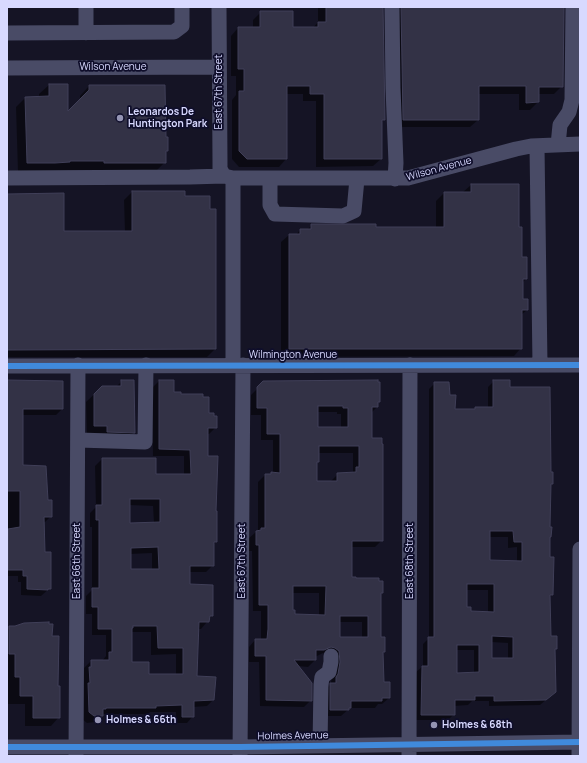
<!DOCTYPE html>
<html>
<head>
<meta charset="utf-8">
<style>
  body { margin:0 }
  #map { position:relative; width:587px; height:763px; overflow:hidden; background:#151425; font-family:Manrope,sans-serif }
  canvas { display:block }
  .frame { position:absolute; inset:0; border:8px solid #d8d9ff; pointer-events:none }
</style>
</head>
<body>
<div id="map">
<canvas width="587" height="763"></canvas>
<div class="frame"></div>
</div>
<script>
const context = document.querySelector('canvas').getContext('2d');
context.lineJoin = 'round';
function fill(path, color) {
  context.fillStyle = color;
  context.fill(path, 'evenodd');
}
function poly(rows) {
  const path = new Path2D();
  for (const r of rows) {
    path.moveTo(r[0], r[1]);
    for (let i = 2; i < r.length; i += 2) path.lineTo(r[i], r[i + 1]);
  }
  return path;
}
function stroke(path, color, width, dash) {
  context.strokeStyle = color;
  context.lineWidth = width;
  context.lineCap = dash ? 'butt' : 'round';
  context.setLineDash(dash || []);
  context.stroke(path);
}
function write(font, color, halo, rows, align = 'center') {
  context.font = font + ' Manrope,sans-serif';
  context.lineWidth = 3.5;
  context.setLineDash([]);
  context.textBaseline = 'middle';
  context.strokeStyle = halo;
  context.fillStyle = color;
  for (const [text, x, y, turn = 0] of rows) {
    context.save();
    context.translate(x, y);
    context.rotate((+turn || 0) * Math.PI / 180);
    context.textAlign = isNaN(turn) ? turn : align;
    if (halo) context.strokeText(text, 0, 0);
    context.fillText(text, 0, 0);
    context.restore();
  }
}
const shadow = poly([
  [318,7,382,7,384,120,381,123,381,159,373,166,316,167,316,101,303,101,303,94,286,94,286,159,279,167,239,167,232,159,232,100,236,95,236,76,231,76,231,36,238,28,253,28,253,20,261,12,292,28,313,28,318,22],
  [389,7,563,7,562,86,554,94,538,94,538,102,530,110,519,110,519,94,478,94,478,120,470,127,396,127],
  [49,85,67,85,67,113,80,100,80,96,89,86,167,151,165,153,165,162,155,172,95,172,95,170,18,172,16,107,25,98,39,97,39,94],
  [471,185,518,228,521,258,526,279,522,283,522,300,527,310,521,315,521,348,514,356,281,357,281,242,289,235,296,235,300,230,307,230,312,225,375,228,436,228,436,201,444,193,463,192],
  [132,192,215,349,207,357,7,357,7,195,63,232,125,232,124,200],
  [7,381,62,409,56,415,22,415,22,466,47,501,51,516,45,522,43,522,44,553,50,588,41,596,21,595,21,582,18,582,18,576,7,576],
  [122,381,134,432,127,440,87,433,86,402,102,387,116,387],
  [159,381,173,393,180,395,208,414,216,427,209,434,207,434,207,457,215,512,216,542,213,545,213,565,206,572,189,572,189,585,212,616,201,629,197,629,196,677,213,700,207,706,193,707,193,716,187,723,176,723,176,712,150,712,148,714,102,714,95,722,87,723,82,719,83,675,84,673,84,668,91,661,102,661,106,656,106,635,92,635,92,614,86,614,86,596,92,590,92,527,90,527,90,513,96,507,95,466,102,459,155,475,184,475,184,456,153,456,152,388],
  [129,505,153,506,154,523,129,524],
  [152,553,152,570,129,570,130,554],
  [131,632,151,632,151,655,176,654,176,675,148,675,131,663],
  [494,381,509,388,550,473,552,484,550,486,549,528,550,537,549,538,552,595,549,598,550,637,556,649,554,650,555,692,540,705,489,706,489,701,472,701,468,705,454,706,454,714,448,720,416,720,416,672,423,666,423,644,429,638,429,389,435,383,449,396,454,410,474,410,476,408,488,408,488,387],
  [489,537,508,537,508,548,517,547,517,562,489,561],
  [466,590,488,590,488,613,470,612,466,608],
  [491,642,508,643,508,659,491,659],
  [456,650,474,650,474,674,456,674],
  [258,388,379,402,377,404,377,407,371,413,371,439,382,540,375,547,351,547,351,578,382,593,380,594,380,638,384,652,382,653,383,683,389,698,382,704,378,704,375,708,350,708,341,716,323,716,324,691,330,685,331,682,334,669,328,655,323,653,315,657,315,660,308,667,298,666,311,700,304,707,260,706,259,662,249,662,249,647,255,640,261,640,261,611,253,611,252,551,249,551,249,538,256,532,258,532,258,482,265,475,273,474,273,440,261,440,261,415,251,415,251,395],
  [317,412,337,412,337,414,341,414,341,428,317,428],
  [318,453,353,453,353,472,351,474,338,474,331,481,331,482,316,482,316,463],
  [292,593,319,593,319,616,294,615,292,611],
  [339,622,362,622,362,638,339,638],
  [9,628,51,637,59,717,51,726,25,726,25,704,7,704,7,631]
]);
const building = poly([
  [326,7,383,7,385,120,382,120,382,159,324,159,324,94,310,94,310,86,287,86,287,159,247,159,239,151,239,91,244,91,244,69,238,69,238,27,260,27,260,11,293,11,293,27,318,27,318,22,326,22,326,7],
  [401,7,564,7,563,87,539,87,539,102,526,103,526,86,479,86,479,120,403,120,401,7],
  [49,84,68,84,68,111,89,90,89,85,165,85,166,137,168,137,168,151,166,151,166,163,104,163,104,161,70,161,70,162,55,163,27,163,25,97,49,96,49,84],
  [471,184,519,184,519,227,522,227,522,257,527,257,527,279,523,279,523,299,528,299,528,310,522,310,522,349,289,349,289,234,300,234,300,229,311,229,311,224,376,224,376,227,444,227,444,192,471,192,471,184],
  [132,191,185,191,185,196,210,196,210,209,216,209,216,349,7,350,7,194,64,193,64,231,132,231,132,191],
  [7,380,63,381,63,409,23,409,23,465,46,466,48,500,52,500,52,517,44,517,45,552,51,552,51,589,48,589,48,590,27,589,27,576,23,576,23,570,8,570,8,529,20,527,20,491,7,491,7,380],
  [121,380,134,380,135,433,107,432,107,426,94,426,94,394,102,386,121,386,121,380],
  [159,380,174,380,174,392,181,392,181,394,203,394,203,397,209,397,209,413,214,413,214,416,217,416,217,428,208,428,208,456,218,456,216,511,217,511,217,542,214,542,214,566,190,566,190,584,213,585,213,616,210,616,209,622,199,622,197,676,216,677,214,700,194,701,194,717,182,717,182,705,156,706,156,708,106,708,106,709,103,709,103,716,94,716,89,712,88,683,90,683,89,667,91,667,91,660,109,660,109,652,112,652,112,629,98,629,98,607,92,607,92,588,99,588,99,520,96,520,96,505,102,505,102,458,156,458,156,474,191,474,190,450,159,449,159,380],
  [130,499,160,499,160,522,130,523,130,499],
  [158,547,159,569,131,569,131,548,158,547],
  [133,626,157,626,158,648,183,648,183,674,149,674,149,662,132,662,132,628,133,628,133,626],
  [378,380,378,382,380,382,380,402,378,402,378,407,372,407,372,438,382,438,382,444,383,444,383,541,352,541,352,577,356,577,356,578,379,578,379,581,383,581,383,593,381,593,381,637,385,637,385,652,383,652,384,682,390,682,390,698,382,698,382,701,351,701,351,708,349,708,349,710,330,710,330,683,336,683,336,677,338,674,340,662,339,651,335,648,331,647,324,650,316,650,316,660,294,660,312,683,312,701,266,700,266,656,255,656,255,639,267,639,268,629,268,605,259,605,259,545,256,545,256,531,261,530,261,528,265,528,265,474,271,474,271,472,280,473,280,434,267,434,267,408,257,408,257,387,263,381,378,380],
  [318,406,343,406,343,408,348,408,348,427,318,427,318,406],
  [319,446,359,446,359,467,356,467,356,472,337,473,337,481,317,481,317,462,319,462,319,446],
  [293,586,326,586,325,615,295,614,295,610,293,610,293,586],
  [340,616,368,616,368,637,340,637,340,616],
  [493,380,510,380,510,387,550,387,551,472,553,472,553,484,551,484,550,527,552,527,551,537,550,537,550,557,554,557,553,595,550,595,551,636,557,636,557,649,555,649,556,692,546,700,494,701,494,696,475,696,475,700,455,700,455,715,421,715,422,666,428,666,428,637,434,637,434,382,449,382,450,395,456,395,455,409,475,409,475,407,493,407,493,380],
  [490,531,513,531,514,542,522,542,522,561,490,560,490,531],
  [467,584,494,584,494,612,471,611,471,607,467,607,467,584],
  [492,636,513,637,513,658,492,658,492,636],
  [457,645,479,645,479,672,457,673,457,645],
  [49,622,49,624,53,624,52,636,59,636,58,686,60,686,60,718,33,718,33,696,20,696,20,677,15,677,15,654,9,654,9,626,15,626,24,623,49,622]
]);
const minor = poly([
  [86,7,86,33],
  [219,7,220,163,220,169,224,176],
  [392,7,393,88,396,163,395,179],
  [7,33,174,32,182,26,182,7],
  [7,68,219,67],
  [558,145,560,125,569,112,572,100,573,7],
  [537,146,540,365],
  [7,178,190,177,224,176,233,178,408,178,516,149,531,146,580,144],
  [233,178,233,365],
  [270,178,270,205,275,214,343,216,354,211,357,179],
  [7,366,580,365],
  [78,440,145,442,146,365],
  [320,745,321,685,322,677,329,672,331,662,331,656],
  [7,747,240,747,580,742],
  [76,756,78,365],
  [240,756,243,365],
  [409,756,410,365],
  [579,756,580,549]
]);
const cycleway = poly([
  [7,366,580,365],
  [7,747,240,747,580,742]
]);
const markers = [
  [120,118,4,"#9494b3"],
  [98,720,4,"#9494b3"],
  [434,725,4,"#9494b3"]
];
const streetNames = [
  ["Wilson Avenue",113,67],
  ["East 67th Street",219,92,-90],
  ["Wilson Avenue",439,169,-15],
  ["Wilmington Avenue",293,355],
  ["East 66th Street",77,561,-90],
  ["East 67th Street",242,561,-90],
  ["East 68th Street",410,561,-90],
  ["Holmes Avenue",293,736,-1]
];
const poiNames = [
  ["Leonardos De",128,112],
  ["Huntington Park",128,124],
  ["Holmes & 66th",106,720],
  ["Holmes & 68th",442,725]
];
fill(shadow, '#0007');
fill(building, '#333246');
stroke(building, '#403f58', 1);
stroke(minor, '#494b66', 15);
stroke(cycleway, '#408adc', 6);
for (const [x, y, r, color] of markers) {
  const dot = new Path2D();
  dot.arc(x, y, r, 0, 2 * Math.PI);
  context.fillStyle = color;
  context.fill(dot);
  stroke(dot, '#0f0e2b', 1.5);
}
write('10px', '#d8d9ff', '#0f0e2b', streetNames);
write('bold 10px', '#d8d9ff', '#0f0e2b', poiNames, 'left');
</script>
</body>
</html>
